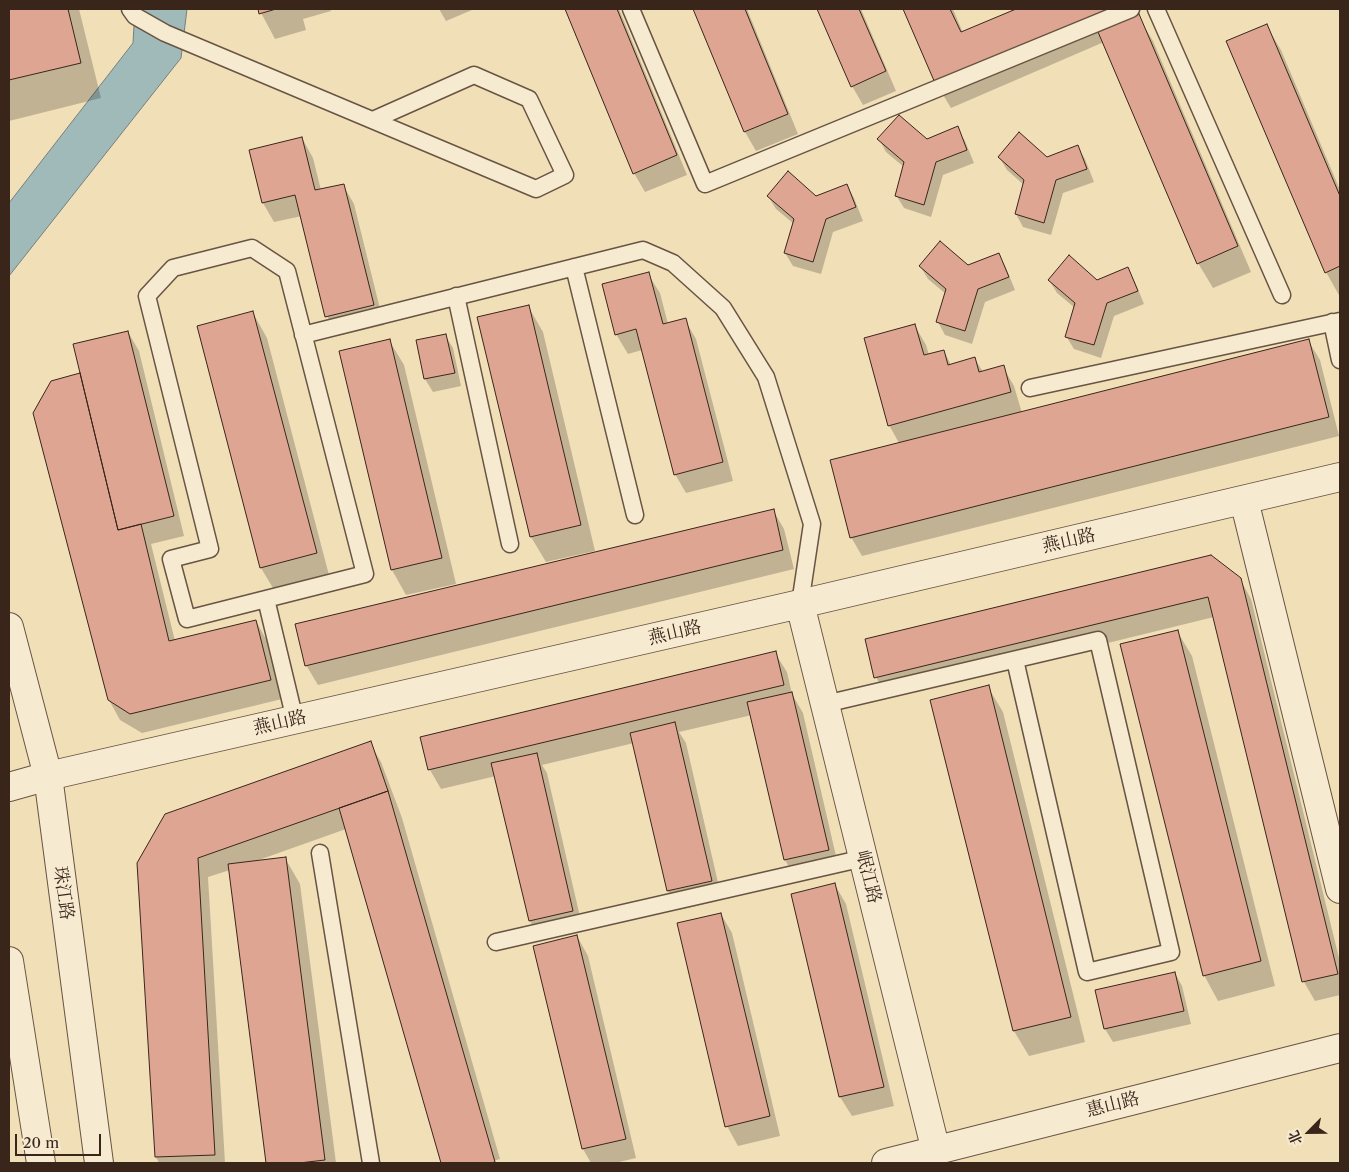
<!DOCTYPE html>
<html>
<head>
<meta charset="utf-8">
<style>
  body { margin:0 }
  #map { position:relative; width:1349px; height:1172px; overflow:hidden; background:#f1dfb8; font-family:"Libre Caslon Text","Noto Serif SC",serif }
  canvas { display:block }
  .frame { position:absolute; inset:0; border:10px solid #3a251b; pointer-events:none }
  .north { position:absolute; left:1284px; top:1107px; width:50px; height:50px; -webkit-text-stroke:4px #f6ead1; paint-order:stroke; rotate:247deg; font-size:14px; font-weight:700; line-height:20px; text-align:center; color:#3a251b }
  .north::after { content:''; display:block; margin:auto; width:18px; height:22px; background:#3a251b; clip-path:polygon(50% 0,100% 100%,50% 72%,0 100%) }
  .scale { position:absolute; left:15px; top:1134px; width:86px; height:22px; box-sizing:border-box; border:2px solid #3a251b; border-top:0; padding-left:6px; font-size:15px; line-height:18px; white-space:nowrap; color:#3a251b; -webkit-text-stroke:4px #f6ead1; paint-order:stroke }
</style>
</head>
<body>
<div id="map">
<canvas width="1349" height="1172"></canvas>
<div class="frame"></div>
<div class="north">北</div>
<div class="scale">20 m</div>
</div>
<script>
const context = document.querySelector('canvas').getContext('2d');
context.lineJoin = 'round';
function fill(path, color) {
  context.fillStyle = color;
  context.fill(path, 'evenodd');
}
function poly(rows) {
  const path = new Path2D();
  for (const r of rows) {
    path.moveTo(r[0], r[1]);
    for (let i = 2; i < r.length; i += 2) path.lineTo(r[i], r[i + 1]);
  }
  return path;
}
function stroke(path, color, width, dash) {
  context.strokeStyle = color;
  context.lineWidth = width;
  context.lineCap = dash ? 'butt' : 'round';
  context.setLineDash(dash || []);
  context.stroke(path);
}
function write(font, color, halo, rows, align = 'center') {
  context.font = font + ' "Libre Caslon Text","Noto Serif SC",serif';
  context.lineWidth = 4.5;
  context.setLineDash([]);
  context.textBaseline = 'middle';
  context.strokeStyle = halo;
  context.fillStyle = color;
  for (const [text, x, y, turn = 0] of rows) {
    context.save();
    context.translate(x, y);
    context.rotate((+turn || 0) * Math.PI / 180);
    context.textAlign = isNaN(turn) ? turn : align;
    if (halo) context.strokeText(text, 0, 0);
    context.fillText(text, 0, 0);
    context.restore();
  }
}
const water = poly([
  [135,9,187,9,181,58,9,276,9,203,133,43,135,9]
]);
const shadow = poly([
  [9,9,79,9,101,98,9,121],
  [259,9,330,9,331,11,303,19,306,30,275,39],
  [439,9,471,9,472,10,446,21],
  [566,9,619,9,687,175,645,192,634,173],
  [694,9,747,9,798,134,756,151,745,132],
  [818,9,861,9,896,91,863,105,852,86],
  [905,9,953,9,963,33,1019,9,1128,9,1132,19,1138,16,1153,41,1251,272,1213,288,1198,263,1104,42,951,108,936,83],
  [1266,25,1281,50,1340,190,1340,297,1326,272],
  [957,128,965,141,974,163,943,175,931,217,904,208,896,195,904,167,886,152,879,139,927,140],
  [302,138,313,158,321,190,343,185,354,204,384,325,338,336,327,316,302,216,274,222,263,203,250,151],
  [1077,146,1085,159,1094,182,1063,193,1051,235,1023,227,1016,214,1024,185,1007,170,999,157,1047,158],
  [847,185,854,198,863,221,833,232,821,274,793,266,785,253,794,224,776,209,768,196,816,197],
  [999,255,1006,268,1015,290,985,302,972,344,945,335,938,322,946,294,928,279,920,266,968,267],
  [1128,269,1135,282,1144,304,1114,316,1101,358,1074,349,1066,336,1075,308,1057,293,1049,280,1097,281],
  [648,274,660,293,668,324,685,320,696,339,733,481,686,493,675,474,642,350,628,354,616,334],
  [528,306,543,332,595,551,546,562,531,537,479,318],
  [253,313,267,338,330,579,276,593,261,568],
  [915,326,926,345,929,355,944,351,951,365,975,359,983,372,1003,367,1014,386,1022,413,1308,340,1320,360,1339,436,862,556,851,537,899,443,889,425],
  [128,332,139,351,184,536,151,544,175,641,256,621,267,641,282,699,142,733,120,720,109,700,52,382,81,374],
  [445,335,453,348,461,386,433,392,425,379,418,341],
  [389,340,404,365,456,584,406,595,392,570,340,351],
  [773,510,784,529,794,569,318,685,306,665],
  [1240,579,1251,599,1340,962,1340,995,1315,1001,1304,982,1214,617,887,697,876,677],
  [1177,631,1192,656,1275,986,1218,1001,1204,975],
  [775,653,787,672,792,694,803,713,839,869,796,879,785,860,752,715,679,732,686,743,722,900,679,910,668,891,634,743,542,765,547,773,583,930,541,940,530,921,496,776,441,789,430,770,422,738],
  [988,687,1003,712,1085,1042,1029,1056,1014,1031],
  [370,743,381,762,402,818,500,1159,486,1163,443,1163,346,829,256,861,285,858,300,884,336,1163,267,1163,230,870,208,877,225,1163,159,1163,156,1157,139,864],
  [835,885,846,904,894,1106,852,1116,840,1097,792,895],
  [721,914,732,933,780,1136,738,1146,727,1126],
  [577,936,588,956,636,1158,615,1163,591,1163,583,1149,534,947],
  [1175,973,1182,986,1191,1024,1113,1042,1105,1029,1097,991]
]);
const building = poly([
  [9,9,68,9,81,63,9,80,9,9],
  [258,9,276,9,259,14,258,9],
  [565,9,617,9,677,155,633,174,565,9],
  [693,9,745,9,788,114,744,132,693,9],
  [817,9,859,9,886,71,851,87,817,9],
  [903,9,950,9,961,32,1016,9,1108,9,935,83,903,9],
  [1139,14,1238,246,1197,264,1098,32,1139,14],
  [1267,24,1340,196,1340,266,1325,273,1226,41,1267,24],
  [899,115,927,139,958,126,967,150,936,162,924,205,895,196,904,162,877,139,899,115],
  [1019,132,1047,157,1078,145,1087,169,1056,180,1044,223,1015,214,1024,180,998,157,1019,132],
  [302,137,315,190,344,184,374,305,325,317,295,195,262,203,249,150,302,137],
  [788,171,816,196,847,184,856,207,826,219,813,262,784,253,794,219,767,196,788,171],
  [940,241,968,265,999,253,1009,277,978,289,965,331,936,322,946,289,919,266,940,241],
  [1069,255,1097,280,1128,267,1138,291,1107,303,1094,345,1065,337,1075,303,1048,280,1069,255],
  [649,272,663,324,686,318,723,462,674,475,636,329,615,335,602,284,649,272],
  [529,305,581,525,530,537,477,317,529,305],
  [253,311,317,553,260,568,197,326,253,311],
  [915,324,924,355,944,350,948,365,975,357,979,372,1004,365,1011,392,888,426,864,338,915,324],
  [128,331,174,516,118,530,73,344,128,331],
  [446,334,455,373,424,379,416,340,446,334],
  [390,339,442,558,391,570,339,351,390,339],
  [1309,339,1329,417,850,538,830,460,1309,339],
  [80,373,118,530,141,524,169,641,256,620,271,680,130,714,108,700,33,413,51,381,80,373],
  [774,509,783,550,305,666,295,624,774,509],
  [1211,555,1241,578,1338,974,1302,982,1208,597,874,678,865,639,1211,555],
  [1178,630,1261,961,1203,976,1120,644,1178,630],
  [776,651,784,685,428,770,420,737,776,651],
  [989,685,1071,1017,1013,1031,930,700,989,685],
  [792,692,829,850,784,860,747,702,792,692],
  [675,722,712,881,667,891,630,733,675,722],
  [371,741,388,791,198,858,215,1155,155,1157,137,863,165,814,371,741],
  [537,753,573,911,529,921,491,763,537,753],
  [388,791,495,1162,491,1163,441,1163,339,808,388,791],
  [286,857,325,1160,299,1163,266,1163,228,864,286,857],
  [835,883,884,1087,839,1097,791,894,835,883],
  [721,913,770,1116,725,1127,677,923,721,913],
  [577,935,626,1139,582,1149,533,946,577,935],
  [1175,972,1184,1011,1104,1029,1095,990,1175,972]
]);
const service = poly([
  [130,9,135,16,165,33,536,189,565,175,529,99,474,75,373,120],
  [631,9,705,184,1131,9],
  [1156,9,1282,295],
  [574,267,635,515],
  [456,296,510,544],
  [1332,322,1340,360],
  [303,335,643,250,673,263,723,308,766,377,812,524,800,604],
  [1030,388,1340,321],
  [266,599,187,619,171,559,210,549,147,296,173,268,252,248,287,271,365,574,266,599,295,720],
  [825,704,1098,640,1171,952,1087,972,1015,660],
  [320,853,371,1163],
  [496,942,864,858]
]);
const minor = poly([
  [1244,500,1340,889],
  [800,604,936,1151],
  [9,787,48,776,800,604,1340,477]
]);
const tertiary = poly([
  [9,627,48,776,99,1163],
  [9,961,41,1163],
  [886,1163,1340,1048]
]);
const streetNames = [
  ["燕山路",1069,541,-13],
  ["燕山路",675,633,-13],
  ["燕山路",280,723,-13],
  ["岷江路",868,877,76],
  ["珠江路",63,893,82],
  ["惠山路",1113,1105,-14]
];
fill(water, '#a0baba');
stroke(water, '#777e7a', 1);
fill(shadow, '#0003');
fill(building, '#dea692');
stroke(building, '#3a251b', 1);
stroke(service, '#685442', 19);
stroke(minor, '#685442', 30);
stroke(tertiary, '#685442', 30);
stroke(service, '#f6ead1', 16);
stroke(minor, '#f6ead1', 28);
stroke(tertiary, '#f6ead1', 28);
write('18px', '#3a251b', '#f6ead1', streetNames);
</script>
</body>
</html>
